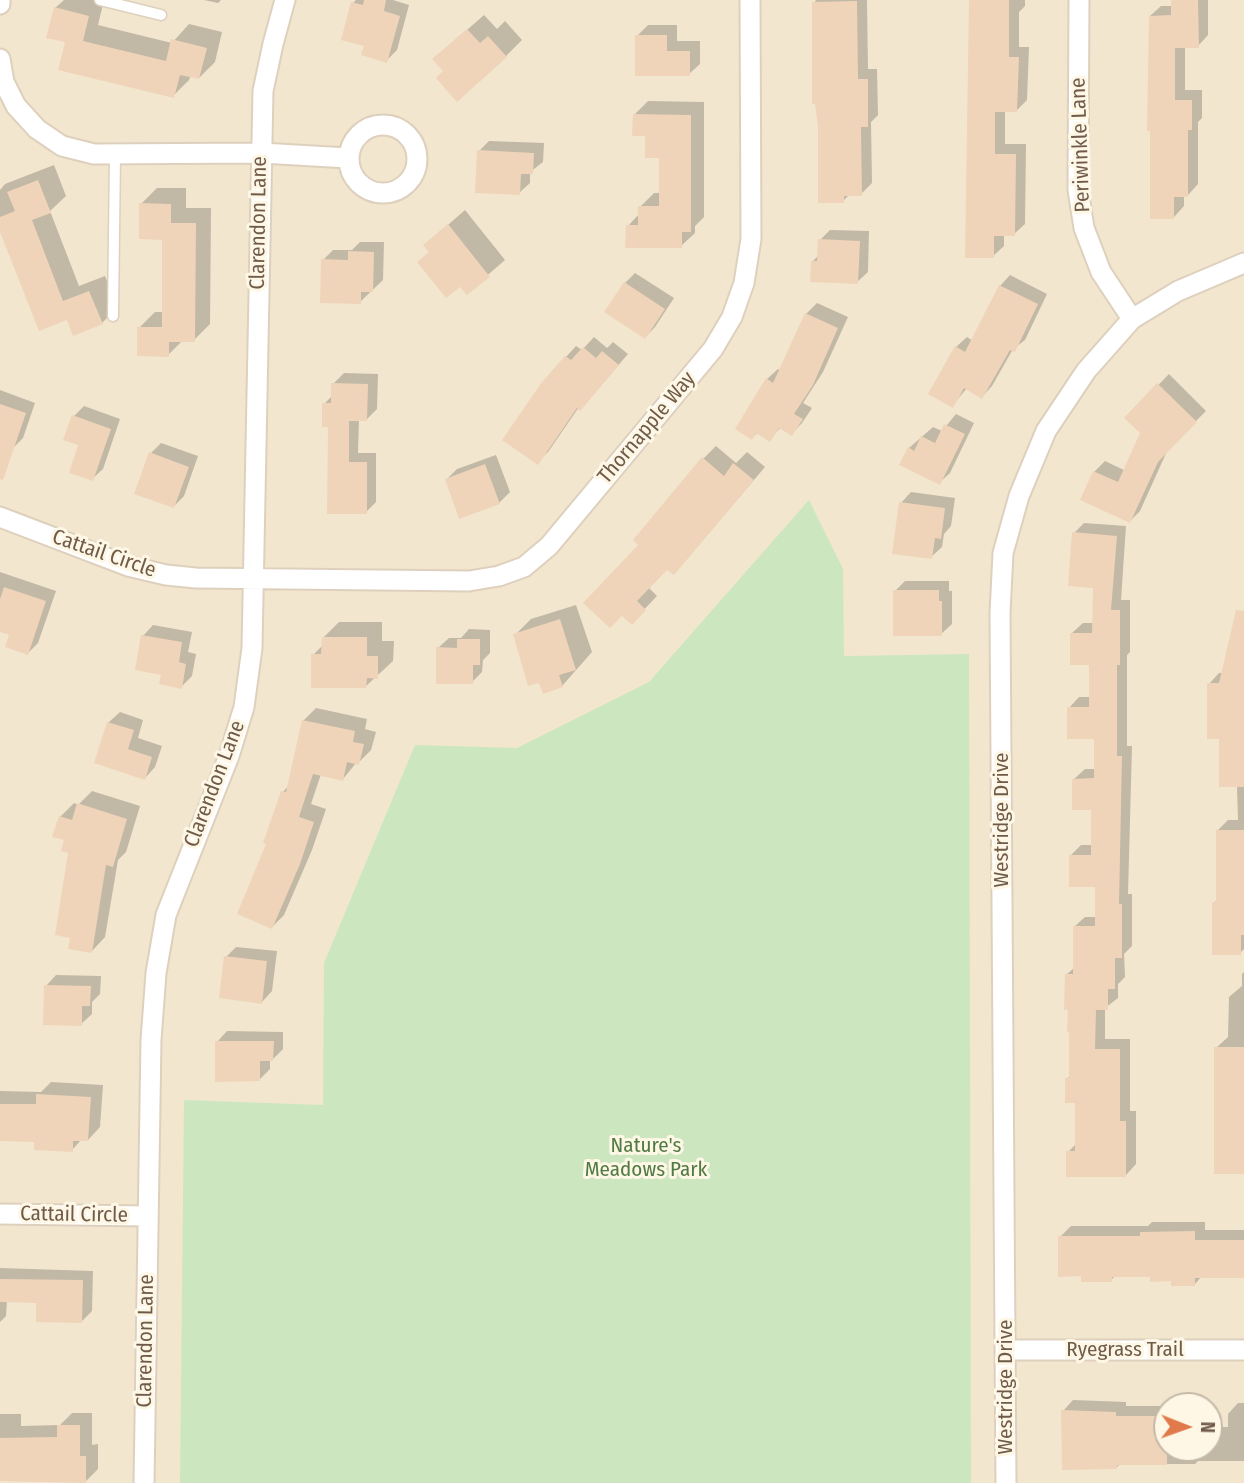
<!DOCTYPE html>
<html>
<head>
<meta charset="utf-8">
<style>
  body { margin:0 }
  #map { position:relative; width:1244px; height:1483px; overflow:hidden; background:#fbf3e0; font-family:"Fira Sans Condensed",sans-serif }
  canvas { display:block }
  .north { position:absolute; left:1153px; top:1392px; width:70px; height:70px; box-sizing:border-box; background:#fef7e6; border:2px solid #c5b9a7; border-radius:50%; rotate:91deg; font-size:19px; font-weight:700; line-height:28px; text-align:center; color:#705b49 }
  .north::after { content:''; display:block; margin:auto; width:24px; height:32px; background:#e17a4a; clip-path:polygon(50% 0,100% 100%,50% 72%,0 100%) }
</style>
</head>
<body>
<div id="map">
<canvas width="1244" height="1483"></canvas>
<div class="north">N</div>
</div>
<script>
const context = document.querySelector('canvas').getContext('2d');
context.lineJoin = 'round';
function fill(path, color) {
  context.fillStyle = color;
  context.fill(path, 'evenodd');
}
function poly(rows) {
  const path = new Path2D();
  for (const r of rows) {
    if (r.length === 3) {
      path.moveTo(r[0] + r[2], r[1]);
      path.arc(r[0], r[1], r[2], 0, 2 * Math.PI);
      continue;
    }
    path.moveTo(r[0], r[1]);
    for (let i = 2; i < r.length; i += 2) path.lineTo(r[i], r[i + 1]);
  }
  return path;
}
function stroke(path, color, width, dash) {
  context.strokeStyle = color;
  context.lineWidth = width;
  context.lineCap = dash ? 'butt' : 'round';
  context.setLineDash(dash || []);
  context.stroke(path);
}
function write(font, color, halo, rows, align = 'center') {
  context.font = font + ' "Fira Sans Condensed",sans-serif';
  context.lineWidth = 6;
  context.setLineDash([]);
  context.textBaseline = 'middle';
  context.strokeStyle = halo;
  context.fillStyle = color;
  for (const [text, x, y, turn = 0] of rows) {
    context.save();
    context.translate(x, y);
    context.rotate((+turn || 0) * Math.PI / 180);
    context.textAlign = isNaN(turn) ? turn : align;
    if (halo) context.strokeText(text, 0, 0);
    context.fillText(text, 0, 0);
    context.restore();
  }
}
const residential = poly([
  [0,0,1244,0,1244,1483,0,1483],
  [1167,1406,1209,1406,1209,1448,1167,1448]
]);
const green = poly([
  [809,500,843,569,844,656,969,654,971,1483,180,1483,184,1100,323,1105,324,963,415,745,517,748,649,682]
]);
const shadow = poly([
  [64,0,104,0,98,25,172,43,189,24,222,32,215,62,199,78,191,75,189,80,173,96,67,41,55,8],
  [204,0,221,0,218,3],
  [356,0,393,0,409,5,397,50,386,61,366,45,353,3],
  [816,0,867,0,868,69,877,69,878,115,871,122,872,183,861,194,850,194,843,201,819,127,814,3],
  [969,0,1025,0,1025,6,1019,12,1019,47,1029,47,1027,100,1016,111,1005,111,1005,144,1026,144,1025,224,1014,234,1004,234,1004,246,993,256],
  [1172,0,1208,0,1208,35,1198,46,1185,46,1185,90,1202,90,1202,118,1198,122,1198,184,1188,195,1184,195,1184,206,1174,217,1150,16,1161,6,1172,6],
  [484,15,497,29,505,21,522,40,506,56,445,71,451,44],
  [648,25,677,25,677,41,700,41,700,64,689,74,637,36],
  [648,101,704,102,704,217,695,226,695,233,681,246,628,226,640,213,640,207,654,193,661,193,661,156,634,115],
  [489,141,544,143,543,162,530,172,530,183,519,193,479,151],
  [54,165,66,196,50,211,79,286,105,276,118,307,102,323,68,318,0,228,0,190,5,184],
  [157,188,186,188,186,208,211,208,210,324,194,340,183,340,168,355,139,328,155,312,164,312,164,238,141,204],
  [465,210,505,260,467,293,425,245],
  [830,230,869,231,868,272,857,282,813,261,819,255,820,240],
  [360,242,384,242,383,280,360,302,323,260,333,250,352,250],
  [635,273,674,298,655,327,645,337,625,283],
  [1010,275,1047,294,1025,340,1013,349,992,386,982,397,967,388,952,406,956,347,967,337,973,341,1000,286],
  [817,303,848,317,823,372,803,403,812,408,802,423,792,434,781,427,770,439,758,432,752,438,767,379,778,369,781,371,806,314],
  [594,337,607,348,613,342,628,354,590,398,579,407,548,452,537,462,566,357,576,346,582,350],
  [344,373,378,374,377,409,366,420,359,419,358,453,376,453,376,502,366,512,329,425,324,404,333,395,333,384],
  [1169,374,1206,411,1168,449,1140,511,1130,521,1094,472,1105,461,1126,471,1142,433,1126,418],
  [0,390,35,403,23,438,13,448,0,443],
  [84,406,120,419,103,469,92,479,74,416],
  [956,414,974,423,950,473,939,483,909,448,933,427,942,431],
  [161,443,198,456,184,496,174,506,151,453],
  [716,446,736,463,747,452,765,467,686,560,668,568,649,588,657,596,632,622,641,545,703,459],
  [496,455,510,492,499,503,447,479,457,469],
  [911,492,955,498,951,526,944,534,942,547,931,557,901,503],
  [1084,523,1126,526,1121,600,1130,600,1130,652,1127,655,1127,746,1132,746,1128,894,1132,894,1132,946,1124,954,1125,977,1118,984,1118,998,1105,1008,1105,1039,1130,1039,1130,1111,1136,1111,1136,1164,1126,1175,1068,1152,1077,1143,1077,1102,1067,1079,1071,1074,1066,975,1075,967,1074,927,1085,917,1096,917,1096,885,1071,855,1081,845,1093,845,1093,809,1074,779,1085,769,1096,769,1096,737,1069,708,1079,697,1091,697,1090,663,1072,633,1083,623,1094,623,1095,586,1074,533],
  [0,572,56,591,38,643,28,653,11,633,0,630],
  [905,581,949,581,949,591,952,591,952,624,941,634,895,591],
  [576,605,592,652,562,686,515,635,531,619],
  [1244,616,1244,949,1240,953,1214,903,1218,899,1217,831,1228,820,1238,820,1237,786,1220,738,1209,684,1219,673,1223,673],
  [339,622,382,622,382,641,394,641,393,661,366,686,313,655,323,645,323,638],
  [153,625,192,632,188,652,196,654,192,676,181,687,163,673,143,636],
  [469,629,490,630,490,653,483,660,482,672,472,682,438,648,449,638,461,638],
  [316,708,367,719,365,729,376,732,371,750,358,763,356,763,343,779,321,774,311,804,326,809,312,850,284,915,272,927,268,843,283,792,289,785,303,721],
  [120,712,143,720,138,738,162,746,155,767,145,778,96,762,109,722],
  [92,791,140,806,126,852,118,860,105,937,92,951,60,817,74,803,78,805],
  [236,947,277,951,272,991,262,1002,226,957],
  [1244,972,1244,1172,1216,1048,1228,1037,1229,997,1242,986,1242,974],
  [56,975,101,976,100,994,92,1002,92,1014,81,1024,46,986],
  [227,1031,283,1032,283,1049,273,1059,270,1059,270,1069,259,1080,217,1042],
  [51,1082,103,1085,100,1127,88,1140,82,1139,72,1150,36,1140,0,1140,0,1091,41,1092],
  [1152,1222,1205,1222,1205,1230,1244,1230,1244,1276,1202,1276,1195,1284,1152,1275,1115,1276,1111,1280,1083,1275,1060,1237,1071,1226,1148,1226],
  [0,1268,93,1271,92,1311,82,1321,38,1302,7,1300,6,1316,0,1322],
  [1073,1400,1126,1402,1126,1406,1167,1406,1167,1448,1209,1448,1209,1427,1228,1427,1228,1414,1238,1403,1244,1403,1244,1461,1198,1461,1195,1464,1120,1464,1116,1468,1063,1411],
  [72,1413,92,1413,92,1445,98,1444,98,1469,85,1482,0,1479,0,1414,21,1414,21,1426,60,1425]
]);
const building = poly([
  [364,0,386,0,384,11,400,16,387,63,361,55,364,46,341,40,351,2,363,5],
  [969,0,1009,0,1009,57,1019,57,1017,112,995,112,995,154,1016,154,1015,236,994,236,994,258,965,258],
  [1171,0,1198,0,1199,48,1175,48,1175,100,1192,100,1192,130,1188,130,1188,197,1174,197,1174,219,1150,219,1150,131,1147,131,1149,16,1171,15],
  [857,1,858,79,868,79,868,127,861,127,862,196,844,196,844,203,818,203,818,127,815,104,812,104,812,2],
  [54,7,89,16,83,41,166,61,171,39,207,48,199,79,180,75,174,98,58,70,65,42,46,38],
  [467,29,480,43,488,36,507,57,457,102,436,78,443,71,432,59],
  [635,35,667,35,667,51,690,51,690,76,635,76],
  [633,114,691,115,691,232,682,232,682,248,625,248,626,225,638,225,638,206,659,206,659,158,645,158,645,136,632,136],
  [477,150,534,153,533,174,521,174,520,195,475,193],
  [38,180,51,213,32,220,63,301,89,291,103,324,73,336,67,320,39,331,0,232,0,217,15,211,7,192],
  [139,203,171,204,171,223,196,223,195,342,169,342,169,357,137,356,137,327,162,327,162,240,139,239],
  [448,224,490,277,467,295,460,287,446,298,417,262,429,252,423,245],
  [818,239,860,241,858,284,810,282,811,261,817,261],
  [348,251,374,252,373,292,361,292,361,304,320,303,321,259,348,260],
  [624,282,665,309,645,339,604,312],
  [999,285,1038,304,1015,352,1010,350,982,399,964,388,953,408,928,394,955,346,965,352],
  [805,313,838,328,813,385,794,414,803,419,792,436,779,428,770,442,756,433,752,440,735,429,766,378,773,383],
  [583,347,596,358,602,351,619,365,580,411,577,408,538,465,502,440,542,382,565,356,571,360],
  [331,383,368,384,367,421,349,421,349,462,367,462,367,514,327,514,328,427,322,427,322,403,331,403],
  [1157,383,1197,422,1158,462,1130,523,1080,500,1093,471,1118,482,1140,433,1124,418],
  [0,404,26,413,3,480,0,479],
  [72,415,111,429,93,481,69,473,78,445,63,440],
  [944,424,965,434,940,485,899,465,908,447,914,451,921,436,935,443],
  [149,452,189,467,174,508,134,494],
  [702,457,724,476,733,463,754,480,674,575,667,570,637,601,646,610,632,625,622,616,610,628,583,603,638,545,633,540],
  [485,464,500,504,459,519,445,479],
  [899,502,945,508,941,539,935,538,932,559,892,554],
  [1072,532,1117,536,1111,610,1120,610,1120,665,1117,665,1117,756,1122,756,1119,904,1122,904,1122,958,1115,958,1115,989,1108,989,1108,1010,1096,1010,1095,1049,1120,1049,1120,1121,1126,1121,1126,1177,1066,1177,1066,1151,1075,1151,1075,1103,1065,1103,1065,1078,1069,1078,1069,1032,1067,1032,1068,1009,1064,1010,1065,974,1073,974,1073,926,1095,926,1095,887,1069,887,1069,855,1091,855,1091,810,1072,810,1072,779,1094,778,1094,739,1067,739,1067,707,1089,707,1089,665,1070,665,1070,633,1092,633,1093,588,1068,586],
  [4,587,46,601,28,655,5,647,9,635,0,632,0,599],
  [893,590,939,590,939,601,942,601,942,636,893,636],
  [1236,610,1244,611,1244,787,1219,787,1219,739,1207,739,1207,683,1219,683],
  [560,619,576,670,559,675,563,687,543,694,539,683,528,686,513,634],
  [141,635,182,642,179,662,186,664,182,689,159,684,161,675,135,670],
  [322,637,367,637,367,656,378,656,378,679,367,678,366,688,311,688,311,654,321,654],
  [457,639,480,639,480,665,473,665,473,684,436,684,436,647,457,648],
  [302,720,355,731,353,742,364,744,359,765,347,762,343,781,313,774,299,817,314,822,300,864,272,929,237,914,266,844,263,843,281,791,286,792],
  [107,722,134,730,128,749,152,757,145,780,94,763],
  [77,803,127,819,113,867,106,865,92,953,68,949,70,938,55,935,68,853,61,851,64,840,52,837,59,816,72,820],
  [1216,830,1244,830,1244,935,1241,935,1241,955,1212,955,1212,902,1216,902],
  [224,956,267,961,262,1004,219,998],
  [44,985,91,986,90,1006,82,1006,82,1026,43,1025],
  [215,1041,274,1041,273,1061,260,1061,260,1081,215,1082],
  [1214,1047,1244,1047,1244,1174,1214,1174],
  [36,1094,91,1097,88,1141,73,1141,73,1152,34,1150,34,1142,0,1141,0,1104,36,1104],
  [1195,1231,1195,1240,1244,1240,1244,1278,1195,1278,1195,1286,1171,1286,1171,1281,1150,1282,1150,1277,1112,1277,1112,1282,1081,1282,1081,1276,1058,1277,1058,1236,1140,1236,1140,1232],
  [0,1279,83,1280,82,1323,36,1322,36,1303,0,1302],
  [1061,1410,1116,1412,1116,1416,1167,1416,1167,1465,1117,1465,1117,1469,1062,1470],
  [57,1425,80,1425,80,1456,86,1456,86,1483,0,1481,0,1438,57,1437]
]);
const lane = poly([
  [100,0,161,15],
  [113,316,115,154]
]);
const street = poly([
  [1079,0,1078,190,1084,228,1101,272,1132,319],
  [0,4,0,0],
  [0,59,4,82,16,106,37,129,62,146,94,154,261,153,348,158],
  [383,159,34],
  [0,517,128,566,166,575,196,578,469,581,499,576,524,567,549,546,713,349,732,317,744,283,751,239,750,0],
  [0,1214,147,1216],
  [1006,1350,1244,1350],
  [144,1483,151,1040,156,973,166,915,229,756,244,707,252,648,263,91,273,44,285,0],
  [1006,1483,1000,613,1003,553,1019,496,1046,431,1086,371,1132,319,1178,291,1244,263]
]);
const streetNames = [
  ["Periwinkle Lane",1081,145,-92],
  ["Clarendon Lane",259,223,-89],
  ["Thornapple Way",647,428,-50],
  ["Cattail Circle",104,554,19],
  ["Clarendon Lane",215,784,-69],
  ["Westridge Drive",1002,820,-90],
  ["Cattail Circle",74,1215,1],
  ["Clarendon Lane",146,1341,-89],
  ["Ryegrass Trail",1125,1350],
  ["Westridge Drive",1006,1387,-90]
];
const parkNames = [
  ["Nature's",646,1146],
  ["Meadows Park",646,1170]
];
fill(residential, '#f2e6cf');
fill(green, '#cce7c0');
fill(shadow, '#0003');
fill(building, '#efd4b9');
stroke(lane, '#ded0bd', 13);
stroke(street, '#ded0bd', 23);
stroke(lane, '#fff', 10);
stroke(street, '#fff', 19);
write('21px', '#705b49', '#fef7e6', streetNames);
write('21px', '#507b44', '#fef7e6', parkNames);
</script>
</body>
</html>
